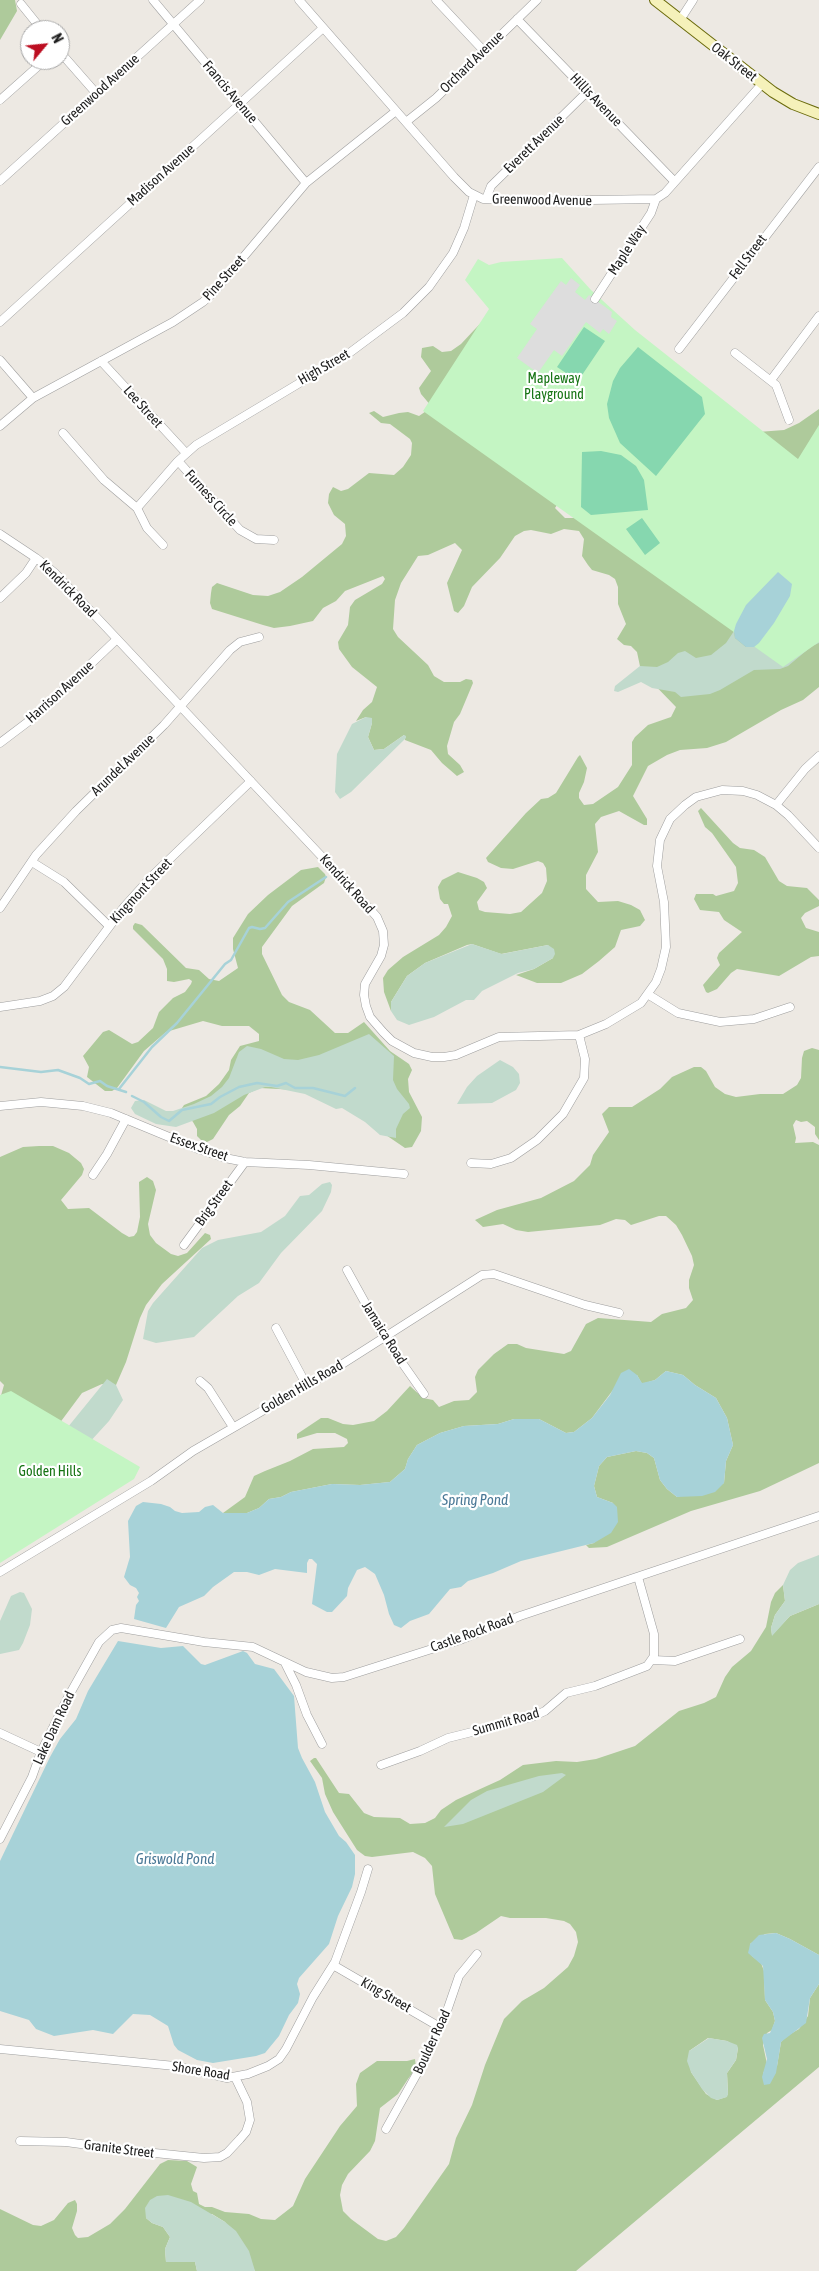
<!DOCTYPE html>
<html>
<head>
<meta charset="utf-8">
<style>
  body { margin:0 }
  #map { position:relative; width:819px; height:2271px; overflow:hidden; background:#ede9e3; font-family:"Asap Condensed",sans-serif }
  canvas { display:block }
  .north { position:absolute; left:20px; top:20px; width:50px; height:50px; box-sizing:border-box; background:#fff; border:1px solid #a5a5a5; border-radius:50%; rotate:62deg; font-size:14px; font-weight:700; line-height:20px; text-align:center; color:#1d1d1d }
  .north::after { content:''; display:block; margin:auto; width:18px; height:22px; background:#bc0e21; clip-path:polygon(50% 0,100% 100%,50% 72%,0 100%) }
</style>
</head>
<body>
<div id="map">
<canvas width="819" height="2271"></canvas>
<div class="north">N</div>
</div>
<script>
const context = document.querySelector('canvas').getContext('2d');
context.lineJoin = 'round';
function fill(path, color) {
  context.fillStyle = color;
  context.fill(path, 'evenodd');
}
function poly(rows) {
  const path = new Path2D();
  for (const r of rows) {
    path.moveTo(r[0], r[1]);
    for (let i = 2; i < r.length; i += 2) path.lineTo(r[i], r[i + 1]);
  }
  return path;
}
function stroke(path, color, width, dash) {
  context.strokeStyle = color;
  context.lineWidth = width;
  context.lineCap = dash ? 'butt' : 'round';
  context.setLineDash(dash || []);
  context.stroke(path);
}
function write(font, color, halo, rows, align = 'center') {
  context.font = font + ' "Asap Condensed",sans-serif';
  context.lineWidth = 4.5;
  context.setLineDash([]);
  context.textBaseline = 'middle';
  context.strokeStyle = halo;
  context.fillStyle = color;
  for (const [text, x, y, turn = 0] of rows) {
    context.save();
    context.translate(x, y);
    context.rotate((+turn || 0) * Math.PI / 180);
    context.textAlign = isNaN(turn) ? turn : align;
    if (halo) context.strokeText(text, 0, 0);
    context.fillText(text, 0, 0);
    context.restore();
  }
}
const forest = poly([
  [0,0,15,0,17,11,0,40],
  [487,271,559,502,555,508,565,518,582,518,758,432,784,430,799,423,819,409,819,687,803,700,781,710,726,742,707,748,680,750,667,755,648,766,633,796,647,819,647,825,644,825,619,811,601,817,595,824,598,852,586,875,586,889,598,902,618,901,631,905,640,910,645,920,640,926,621,930,615,947,599,961,582,974,561,983,537,983,516,975,534,969,553,958,548,945,501,954,472,944,467,945,425,963,407,976,391,1002,391,1011,384,992,383,978,388,970,403,957,439,935,446,927,452,916,448,904,444,904,440,899,438,887,442,880,458,872,477,878,484,882,487,888,477,902,479,910,485,912,510,914,521,912,542,893,547,881,546,868,543,863,538,861,513,869,501,868,488,862,486,858,526,813,541,799,548,798,556,793,578,757,580,755,587,768,584,782,579,793,579,798,584,805,593,804,618,787,632,765,632,742,635,737,648,725,671,717,676,707,641,671,637,652,631,646,624,645,617,639,626,624,618,604,618,587,615,579,609,575,592,570,588,565,582,556,584,539,579,531,564,529,551,534,531,530,524,531,515,536,500,558,472,587,464,606,458,613,454,611,447,583,462,550,455,543,428,555,418,556,401,583,395,600,393,629,398,637,428,665,434,676,444,682,460,682,466,679,472,680,473,683,460,714,454,722,447,746,448,754,460,765,464,772,457,776,442,763,431,750,405,740,404,735,384,749,374,750,368,737,372,723,366,717,356,721,363,710,372,702,377,687,352,667,339,649,338,642,348,625,350,607,355,600,382,584,385,579,383,576,345,591,336,601,323,608,313,621,290,626,274,628,263,625,212,609,210,603,211,593,212,587,217,583,253,595,268,596,280,592,302,577,342,544,346,536,345,524,334,515,328,503,329,494,333,487,341,491,348,489,369,473,394,475,403,467,411,455,412,443,410,439,390,424,381,423,369,413,374,411,383,417,399,413,408,412,419,416,432,407,421,394,419,388,431,371,421,357,422,348,433,346,442,352,451,351,461,344,491,312],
  [701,808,733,843,740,848,754,850,765,857,779,881,787,886,807,888,819,900,819,906,805,913,801,918,806,928,819,932,819,956,811,957,779,976,737,969,731,973,717,989,708,993,706,992,703,985,720,965,717,958,719,953,742,932,724,920,719,912,700,910,694,899,696,894,713,894,716,896,734,891,738,883,736,867,712,833,705,827,698,811],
  [318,867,325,874,326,877,324,883,292,906,262,947,262,954,282,995,289,1002,310,1010,335,1033,348,1033,364,1022,390,1051,409,1064,412,1070,408,1079,409,1092,422,1117,421,1131,412,1147,405,1148,336,1101,297,1090,260,1088,249,1093,240,1106,229,1115,213,1139,207,1142,201,1140,197,1136,197,1129,193,1122,182,1108,184,1105,206,1096,219,1084,229,1070,231,1060,240,1046,259,1041,259,1034,249,1026,222,1026,203,1021,166,1032,144,1051,117,1088,112,1091,105,1091,87,1077,89,1067,83,1056,103,1032,109,1030,132,1044,138,1042,153,1028,159,1012,173,998,185,992,191,984,192,981,189,979,174,982,167,981,167,969,163,959,133,929,133,926,135,923,142,925,186,968,199,970,209,979,219,981,238,968,233,949,233,938,248,914,268,895,301,870],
  [812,1048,819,1050,819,1140,815,1134,815,1127,807,1121,801,1122,796,1120,793,1125,796,1138,795,1143,813,1142,819,1145,819,1463,760,1491,691,1511,607,1547,589,1548,586,1545,594,1543,613,1503,597,1497,594,1486,599,1466,607,1457,636,1451,647,1453,654,1458,660,1480,667,1489,677,1497,724,1483,726,1461,733,1445,727,1418,716,1398,695,1385,683,1375,666,1371,655,1380,642,1384,637,1375,616,1386,592,1418,574,1432,566,1433,539,1419,514,1419,498,1424,464,1426,440,1433,417,1445,408,1459,405,1469,390,1482,360,1485,332,1484,291,1492,281,1497,269,1499,259,1508,247,1513,223,1513,245,1497,254,1476,265,1471,290,1461,313,1449,344,1447,348,1443,347,1439,335,1433,317,1433,297,1439,297,1434,321,1418,328,1418,343,1424,353,1425,374,1421,387,1411,410,1386,423,1398,433,1400,439,1407,454,1401,469,1400,477,1392,475,1377,478,1370,494,1354,508,1344,517,1344,526,1348,564,1354,571,1351,586,1324,598,1318,651,1322,662,1314,686,1308,693,1300,689,1288,689,1280,694,1265,692,1256,682,1235,676,1225,666,1216,659,1216,631,1225,625,1220,616,1219,600,1225,528,1232,516,1230,503,1224,483,1227,475,1220,497,1210,541,1198,574,1181,590,1165,593,1155,609,1132,602,1114,609,1107,632,1107,660,1089,672,1077,694,1067,701,1067,706,1071,715,1087,725,1094,736,1097,760,1094,783,1094,797,1085,801,1078,802,1058,804,1051],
  [39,1146,53,1146,69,1153,81,1163,84,1169,82,1175,61,1200,68,1209,89,1208,122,1233,129,1237,134,1236,137,1232,140,1217,139,1182,147,1177,153,1181,156,1190,148,1224,150,1235,156,1243,171,1254,178,1256,187,1253,205,1233,210,1235,211,1239,162,1284,146,1305,140,1318,126,1362,116,1385,102,1384,82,1393,59,1424,0,1399,4,1385,0,1381,0,1157,23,1147],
  [783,1585,785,1601,775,1615,771,1628,772,1635,790,1616,819,1604,819,1955,790,1939,776,1933,765,1934,750,1944,752,1956,761,1963,764,1971,765,2000,773,2012,775,2021,772,2030,767,2033,763,2045,767,2064,763,2074,777,2066,781,2042,785,2037,799,2029,808,2016,810,1998,819,1984,819,2067,576,2271,255,2271,225,2222,212,2214,146,2218,152,2223,163,2227,170,2237,165,2249,166,2262,195,2262,197,2271,0,2271,0,2209,33,2225,41,2226,54,2220,68,2203,75,2200,77,2204,77,2211,72,2228,75,2235,78,2238,88,2237,110,2224,125,2209,160,2164,168,2160,187,2161,197,2167,191,2184,193,2191,197,2193,199,2204,205,2207,212,2207,225,2212,249,2214,261,2219,275,2220,293,2206,305,2179,340,2126,357,2106,356,2084,360,2073,377,2061,407,2061,415,2059,416,2068,408,2079,398,2094,380,2108,375,2141,370,2151,348,2174,342,2185,340,2195,343,2211,351,2219,378,2239,386,2241,396,2237,404,2228,449,2164,456,2138,472,2105,485,2065,504,2019,522,2001,544,1988,568,1967,574,1956,578,1942,576,1932,570,1924,564,1921,546,1918,510,1918,501,1916,476,1933,462,1940,454,1939,435,1894,432,1866,425,1858,413,1852,372,1857,365,1856,357,1850,333,1812,325,1794,322,1778,310,1761,314,1758,316,1758,339,1793,349,1794,364,1813,374,1817,400,1818,410,1824,425,1823,435,1818,441,1810,456,1800,500,1780,523,1765,556,1761,577,1762,596,1759,635,1746,679,1711,704,1703,716,1697,725,1677,732,1667,751,1651,766,1627,771,1602,775,1593],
  [708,2038,727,2041,738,2048,736,2060,727,2073,728,2094,726,2097,717,2100,706,2094,691,2072,689,2051]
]);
const wetland = poly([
  [819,527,819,643,812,646,788,666,780,669,754,670,720,690,710,694,681,697,675,692,652,688,641,682,618,692,614,691,615,686,640,666,657,667,668,662,678,653,685,651,696,658,711,655,726,643,734,631,735,638,746,647],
  [366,717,372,718,372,723,368,737,374,750,384,749,404,735,406,736,406,738,351,792,340,799,335,792,337,754,352,724],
  [472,944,502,954,548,945,554,949,555,954,553,958,534,969,518,973,482,991,474,1000,466,1000,434,1017,409,1025,397,1020,391,1011,391,1002,407,976,425,963],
  [369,1034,394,1056,393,1080,397,1089,409,1104,410,1108,403,1114,396,1129,396,1138,380,1135,365,1122,342,1108,336,1109,305,1094,271,1087,265,1087,244,1095,214,1113,176,1127,156,1124,135,1114,131,1108,135,1101,144,1100,166,1111,173,1111,194,1104,211,1096,222,1087,229,1078,239,1052,247,1046,261,1049,284,1059,298,1060,319,1055],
  [500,1060,513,1067,519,1074,520,1083,516,1090,492,1103,457,1104,467,1087,477,1076],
  [330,1182,332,1185,331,1192,322,1211,281,1253,259,1283,238,1296,194,1337,156,1343,143,1339,148,1311,153,1303,202,1248,218,1240,261,1232,285,1216,300,1196,309,1195,322,1184],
  [107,1379,116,1385,123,1400,109,1421,88,1444,59,1438],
  [819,1555,819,1604,790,1616,772,1636,771,1628,775,1615,785,1601,783,1585,790,1570,798,1563],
  [20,1592,24,1593,32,1609,30,1625,23,1643,19,1650,0,1654,0,1621,11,1596],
  [562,1773,566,1775,543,1792,463,1824,444,1827,471,1800,487,1791,539,1776],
  [709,2038,727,2041,737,2045,738,2048,736,2060,727,2073,728,2094,727,2097,717,2100,711,2098,702,2089,691,2072,687,2061,689,2051],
  [168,2195,191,2202,225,2222,236,2231,249,2251,255,2271,197,2271,195,2262,166,2262,165,2249,170,2237,163,2227,152,2223,146,2218,145,2208,150,2200,157,2196]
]);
const park = poly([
  [562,258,591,290,635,330,798,459,819,425,819,642,783,667,423,411,489,309,465,280,478,259,489,265,501,262],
  [11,1391,140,1467,134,1479,0,1563,0,1395]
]);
const pitch = poly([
  [584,327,605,341,578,381,557,367],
  [638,347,702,397,705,414,656,476,620,443,609,418,607,404,613,381,620,368],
  [601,451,621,455,636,466,644,480,648,510,591,515,581,507,582,452],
  [642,518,660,543,645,555,626,529]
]);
const parking = poly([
  [571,278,580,285,575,292,585,300,589,295,612,312,611,317,617,321,609,334,603,329,600,333,586,322,562,356,554,350,538,373,517,358,537,329,530,324,561,281,566,285]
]);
const water = poly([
  [778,572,792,584,790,596,774,623,759,643,754,647,746,647,735,638,734,631,736,624,746,605],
  [629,1369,637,1375,642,1383,655,1380,666,1371,683,1375,695,1385,716,1398,727,1418,733,1445,726,1461,724,1483,715,1492,702,1496,677,1497,667,1489,660,1480,654,1458,647,1453,636,1451,607,1457,599,1466,594,1486,597,1497,613,1503,617,1507,618,1522,611,1533,594,1543,521,1561,493,1573,468,1581,461,1587,450,1589,429,1614,410,1621,401,1628,394,1625,389,1614,384,1595,375,1574,365,1567,357,1570,348,1588,347,1596,332,1612,327,1612,312,1604,317,1564,312,1559,309,1559,307,1563,307,1573,275,1569,259,1575,247,1572,234,1572,213,1587,204,1596,179,1607,166,1628,134,1619,136,1605,139,1601,137,1597,139,1593,136,1588,130,1585,124,1577,130,1557,128,1521,136,1506,143,1502,161,1504,170,1507,175,1511,182,1513,199,1512,205,1507,213,1505,223,1513,247,1513,259,1508,269,1499,281,1497,291,1492,332,1484,360,1485,390,1482,405,1469,408,1459,417,1445,440,1433,464,1426,498,1424,514,1419,539,1419,566,1433,574,1432,592,1418,610,1395,621,1373],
  [118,1641,161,1648,183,1646,201,1664,205,1665,243,1651,247,1653,255,1664,274,1669,294,1696,298,1748,302,1758,315,1782,325,1812,339,1836,346,1842,355,1855,355,1874,352,1887,338,1916,329,1944,299,1978,297,1984,300,1994,298,2003,289,2015,279,2036,265,2053,256,2056,213,2063,197,2060,178,2050,174,2045,168,2026,150,2015,133,2014,113,2034,93,2030,54,2036,36,2029,29,2020,0,2011,0,1861,50,1757,60,1739,76,1719,88,1691],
  [776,1933,790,1939,819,1955,819,1984,810,1998,806,2023,781,2042,776,2073,770,2084,764,2085,762,2077,767,2059,762,2038,764,2034,770,2033,775,2021,773,2012,765,2000,763,1966,748,1953,749,1949,750,1944,759,1935]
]);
const stream = poly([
  [0,1067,41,1072,58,1070,80,1078,89,1084,100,1081,107,1086,126,1092],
  [119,1089,152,1047,177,1023,225,964,231,960,249,928,252,927,260,929,265,928,288,902,326,877],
  [132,1096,144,1102,161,1117,169,1121,182,1110,211,1104,220,1097,239,1087,257,1083,277,1086,286,1083,295,1088,313,1088,345,1096,355,1088]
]);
const street = poly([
  [153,0,306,183],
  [299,0,454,177,469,192,483,199,527,201,656,199,665,193,762,84],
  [436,0,483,50],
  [21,4,42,30],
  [517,19,674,181],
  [680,20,693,0],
  [60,52,96,93],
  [0,100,45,60],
  [406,122,436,98,537,0],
  [0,181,200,0],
  [486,199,491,186,587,92],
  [595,299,651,213,656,199],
  [0,322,323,28],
  [679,349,819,167],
  [735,353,776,385,789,420],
  [0,360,33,398],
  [101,361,186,453],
  [771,380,819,316],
  [0,426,33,398,173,322,203,302,213,293,306,183,396,111],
  [63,433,104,480,137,508,147,528,163,545],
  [178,461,240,530,256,539,274,540],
  [137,508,178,461,196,445,348,354,403,313,429,287,453,253,464,228,474,195],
  [0,534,36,558,55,573,341,877,377,917,383,931,384,945,381,956,365,984,364,995,366,1006,370,1017,383,1032,392,1041,414,1053,432,1057,444,1057,456,1055,499,1037,579,1035,606,1024,641,1003,656,982,661,969,666,947,664,902,657,866,660,840,670,819,685,805,696,797,722,790,743,791,757,795,776,805,788,815,819,848],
  [0,598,26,573,36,558],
  [0,743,37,715,117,639],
  [776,805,805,769,819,756],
  [32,862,64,882,109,926],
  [0,908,36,855,76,811,164,725,230,650,240,642,259,637],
  [649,995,678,1013,720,1022,754,1019,790,1007],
  [0,1007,40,1001,53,996,64,987,124,907,152,876,251,781],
  [0,1106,41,1102,83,1106,111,1113,198,1149,225,1158,245,1162,309,1165,404,1174],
  [471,1163,491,1164,511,1158,537,1140,563,1114,584,1078,585,1059,579,1035],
  [93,1175,107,1154,126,1119],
  [184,1245,245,1162],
  [347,1270,384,1337,424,1394],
  [276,1328,307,1386],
  [200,1381,208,1388,233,1427],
  [0,1572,151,1481,193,1451,333,1370,482,1275,494,1274,585,1305,619,1313],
  [653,1660,675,1661,740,1639],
  [286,1665,296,1685,307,1715,322,1744],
  [0,1733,41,1752],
  [381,1765,420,1751,448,1738,532,1717,545,1711,566,1693,595,1686,647,1666,654,1656,654,1634,638,1577],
  [0,1839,32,1777,41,1752,67,1699,99,1642,112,1630,121,1628,204,1642,253,1647,306,1672,332,1678,344,1677,460,1640,520,1616,819,1516],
  [333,1965,438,2026],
  [0,2049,175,2066,227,2078,248,2074,268,2066,279,2059,286,2049,313,1997,335,1962,361,1892,368,1869],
  [386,2129,424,2061,448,2008,459,1976,477,1954],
  [20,2141,66,2142,125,2150,204,2158,220,2157,227,2153,240,2139,246,2132,250,2120,247,2102,235,2077]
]);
const secondary = poly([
  [655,0,773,92,793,104,819,114]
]);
const streetNames = [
  ["Orchard Avenue",472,62,-44],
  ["Oak Street",734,62,38],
  ["Greenwood Avenue",100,90,-42],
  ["Francis Avenue",230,92,50],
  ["Hillis Avenue",596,100,46],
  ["Everett Avenue",534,144,-44],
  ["Madison Avenue",161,175,-42],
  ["Greenwood Avenue",542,200,1],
  ["Maple Way",627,250,-57],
  ["Fell Street",748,257,-53],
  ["Pine Street",224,278,-48],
  ["High Street",324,367,-30],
  ["Lee Street",143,407,48],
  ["Furness Circle",211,498,48],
  ["Kendrick Road",68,589,45],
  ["Harrison Avenue",60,692,-42],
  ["Arundel Avenue",123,765,-44],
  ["Kendrick Road",347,884,48],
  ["Kingmont Street",141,891,-47],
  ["Essex Street",199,1147,19],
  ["Brig Street",214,1203,-54],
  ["Jamaica Road",384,1333,58],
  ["Golden Hills Road",302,1387,-30],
  ["Castle Rock Road",472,1633,-20],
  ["Summit Road",506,1722,-16],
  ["Lake Dam Road",54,1728,-65],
  ["King Street",386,1995,30],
  ["Boulder Road",432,2042,-65],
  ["Shore Road",201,2071,9],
  ["Granite Street",119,2149,7]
];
const parkNames = [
  ["Mapleway",554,379],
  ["Playground",554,395],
  ["Golden Hills",50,1472]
];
const waterNames = [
  ["Spring Pond",475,1500],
  ["Griswold Pond",175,1859]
];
fill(forest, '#aeca9b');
fill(wetland, '#c1dacc');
fill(park, '#c4f5c3');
fill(pitch, '#86d7af');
fill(parking, '#ddd');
fill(water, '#a7d2d8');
stroke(stream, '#a7d2d8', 2.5);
stroke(street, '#9e9e9e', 9);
stroke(secondary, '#6b6b0c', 12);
stroke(street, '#fff', 8);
stroke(secondary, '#f5f1ba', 10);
write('14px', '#1d1d1d', '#fff', streetNames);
write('14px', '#157313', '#fff', parkNames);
write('italic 15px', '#4a7896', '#fff', waterNames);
</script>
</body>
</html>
